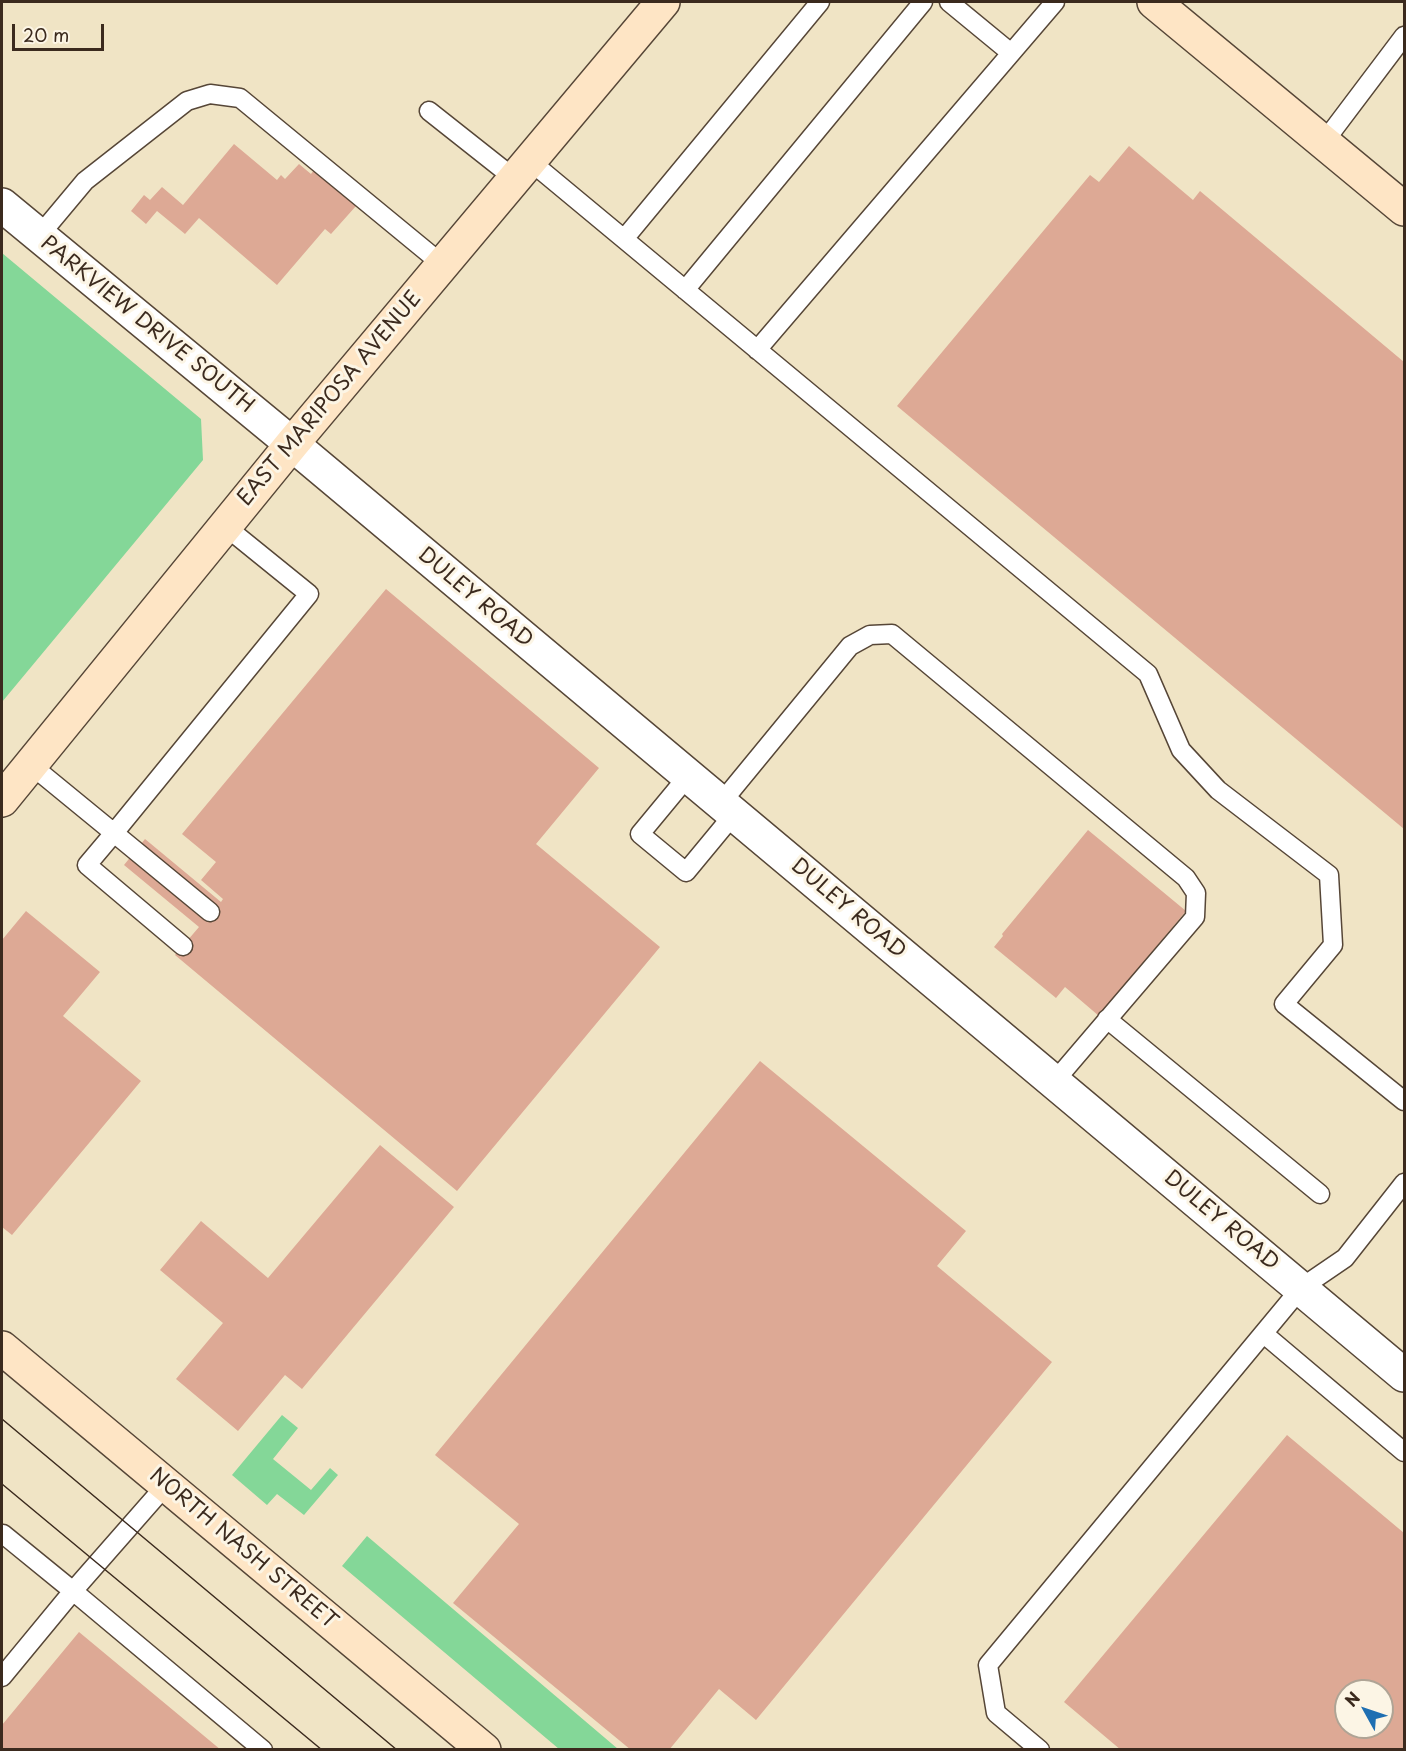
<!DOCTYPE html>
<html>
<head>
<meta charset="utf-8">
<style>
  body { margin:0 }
  #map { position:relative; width:1406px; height:1751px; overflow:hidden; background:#f0e4c5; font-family:"Playpen Sans",sans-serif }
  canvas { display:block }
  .frame { position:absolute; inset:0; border:3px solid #3b2a1e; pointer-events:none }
  .north { position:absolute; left:1334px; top:1679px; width:60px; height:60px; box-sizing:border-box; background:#fcf5e5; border:2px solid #afa495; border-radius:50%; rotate:310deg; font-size:16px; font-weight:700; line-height:24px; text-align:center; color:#3b2a1e }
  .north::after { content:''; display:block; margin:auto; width:21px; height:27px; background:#1f6fb2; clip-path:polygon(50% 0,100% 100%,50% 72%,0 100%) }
  .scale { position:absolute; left:12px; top:24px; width:92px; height:27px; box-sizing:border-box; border:3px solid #3b2a1e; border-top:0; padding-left:8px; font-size:18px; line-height:21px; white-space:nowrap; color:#3b2a1e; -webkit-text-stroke:4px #fcf5e5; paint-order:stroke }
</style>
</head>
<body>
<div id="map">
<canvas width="1406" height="1751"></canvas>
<div class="frame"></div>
<div class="north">N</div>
<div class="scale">20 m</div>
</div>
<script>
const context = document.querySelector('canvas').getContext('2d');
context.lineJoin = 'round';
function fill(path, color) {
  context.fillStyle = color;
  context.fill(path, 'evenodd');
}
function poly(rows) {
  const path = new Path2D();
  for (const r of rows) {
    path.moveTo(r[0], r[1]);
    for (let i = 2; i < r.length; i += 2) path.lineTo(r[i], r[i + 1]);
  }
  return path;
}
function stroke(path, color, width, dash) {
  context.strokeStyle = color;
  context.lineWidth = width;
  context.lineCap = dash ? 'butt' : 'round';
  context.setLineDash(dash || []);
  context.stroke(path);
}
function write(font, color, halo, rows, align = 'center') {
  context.font = font + ' "Playpen Sans",sans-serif';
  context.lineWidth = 6;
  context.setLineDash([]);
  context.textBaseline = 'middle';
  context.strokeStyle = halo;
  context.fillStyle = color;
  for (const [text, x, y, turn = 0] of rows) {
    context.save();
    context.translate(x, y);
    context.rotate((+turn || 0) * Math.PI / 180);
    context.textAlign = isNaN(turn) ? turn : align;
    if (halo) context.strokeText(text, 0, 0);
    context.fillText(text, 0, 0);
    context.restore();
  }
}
const green = poly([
  [2,253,201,419,203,460,2,702],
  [282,1415,298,1428,273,1459,311,1490,330,1468,338,1475,304,1515,277,1494,267,1505,232,1475],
  [367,1536,618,1749,559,1749,342,1566]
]);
const building = poly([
  [234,144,277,180,281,175,285,179,299,164,311,174,314,170,356,206,331,234,325,229,277,285,199,218,185,234,157,211,146,224,131,211,144,195,150,200,162,187,183,205],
  [1129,146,1193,200,1200,191,1404,362,1404,829,897,406,1090,175,1099,182],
  [386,589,599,768,536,844,660,947,457,1191,175,955,199,927,124,865,145,839,221,902,223,899,201,880,216,862,182,834],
  [1088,830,1186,911,1099,1016,1065,987,1056,998,994,947,1003,936,1002,934],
  [26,911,100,972,63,1016,141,1081,12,1235,2,1227,2,940],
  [760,1061,966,1231,937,1266,1052,1362,756,1720,719,1689,669,1750,631,1750,453,1603,519,1524,435,1455],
  [380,1145,454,1207,302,1389,285,1375,238,1431,176,1379,223,1323,160,1270,201,1221,268,1278],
  [1287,1435,1404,1533,1404,1750,1121,1750,1064,1702],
  [1346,1691,1382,1691,1382,1727,1346,1727],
  [79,1632,221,1750,2,1750,2,1725]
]);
const lane = poly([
  [949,2,1011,53],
  [429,111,515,179],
  [1324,142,1404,36],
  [530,161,1148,674,1181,750,1218,790,1329,875,1333,945,1284,1004,1404,1101],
  [39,236,85,181,187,101,210,94,240,98,443,265],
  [624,239,820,2],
  [685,290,923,2],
  [757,350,1055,2],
  [31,765,114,833,309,594,225,526],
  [688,776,640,834,686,872,734,814],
  [721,803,850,646,870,635,892,634,1186,878,1196,893,1195,917,1054,1082],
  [183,946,87,865,114,833,210,912],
  [1107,1019,1320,1194],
  [1264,1334,1404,1452],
  [166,1485,73,1591,263,1750],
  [2,1677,73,1591,3,1534],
  [1040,1750,996,1713,988,1665,1301,1288,1345,1258,1404,1183]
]);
const street = poly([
  [2,205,292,444,1404,1375]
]);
const secondary = poly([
  [1154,2,1404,209],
  [2,800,292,444,663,2],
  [2,1348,484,1750]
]);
const tram = poly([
  [2,1419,397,1750],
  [2,1484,322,1750]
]);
const streetNames = [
  ["PARKVIEW DRIVE SOUTH",147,325,39],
  ["EAST MARIPOSA AVENUE",330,399,-50],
  ["DULEY ROAD",475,598,40],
  ["DULEY ROAD",848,909,40],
  ["DULEY ROAD",1221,1221,40],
  ["NORTH NASH STREET",243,1549,40]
];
fill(green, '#84d798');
fill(building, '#dda995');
stroke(lane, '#564637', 21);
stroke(street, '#564637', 36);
stroke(secondary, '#564637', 36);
stroke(lane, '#fff', 18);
stroke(street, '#fff', 33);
stroke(secondary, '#fee5c5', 33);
stroke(tram, '#3b2a1e', 1.5);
write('21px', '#3b2a1e', '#fcf5e5', streetNames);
</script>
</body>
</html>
